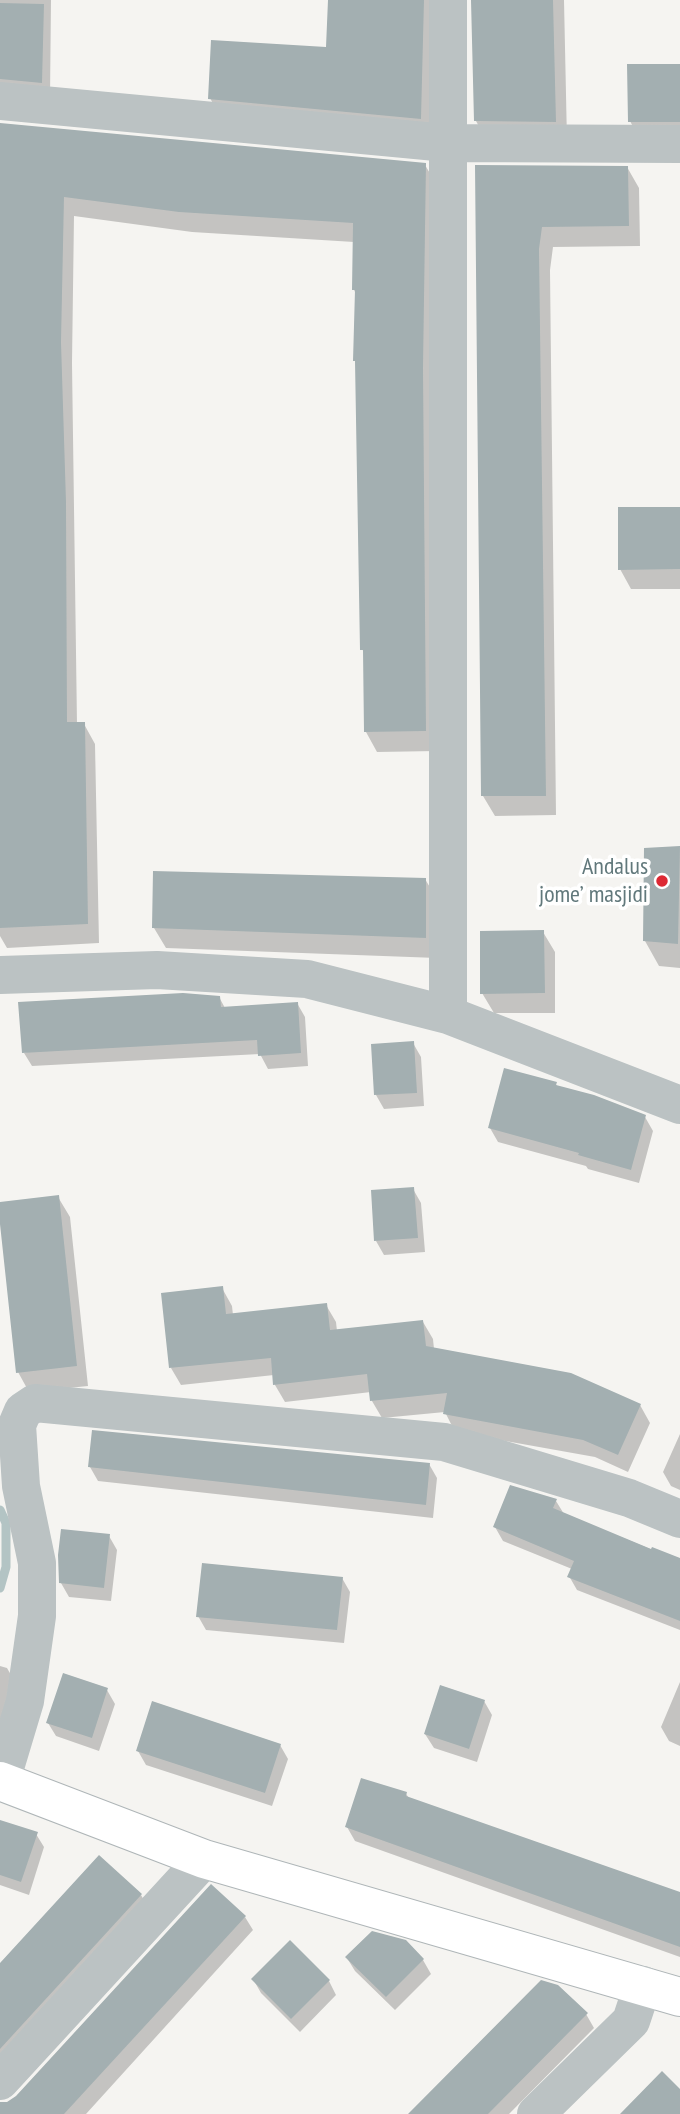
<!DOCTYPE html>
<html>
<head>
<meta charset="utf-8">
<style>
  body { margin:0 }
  canvas { display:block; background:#f5f4f1 }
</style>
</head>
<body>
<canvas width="680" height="2114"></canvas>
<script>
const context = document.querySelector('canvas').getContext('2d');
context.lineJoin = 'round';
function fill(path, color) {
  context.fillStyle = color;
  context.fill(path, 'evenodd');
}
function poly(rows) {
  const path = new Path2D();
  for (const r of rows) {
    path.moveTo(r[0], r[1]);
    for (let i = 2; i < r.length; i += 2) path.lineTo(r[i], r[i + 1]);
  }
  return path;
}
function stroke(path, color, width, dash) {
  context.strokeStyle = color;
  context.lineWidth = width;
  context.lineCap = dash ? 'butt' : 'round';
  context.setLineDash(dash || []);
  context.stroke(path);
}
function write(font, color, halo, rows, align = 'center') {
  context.font = font + ' "PT Sans Narrow",sans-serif';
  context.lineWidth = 7;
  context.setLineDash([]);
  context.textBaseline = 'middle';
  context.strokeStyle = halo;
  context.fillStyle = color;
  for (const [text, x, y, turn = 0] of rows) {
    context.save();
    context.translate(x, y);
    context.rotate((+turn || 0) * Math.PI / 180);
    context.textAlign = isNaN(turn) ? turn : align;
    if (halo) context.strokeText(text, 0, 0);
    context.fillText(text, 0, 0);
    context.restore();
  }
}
const shadow = poly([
  [0,0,51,0,50,98,0,97],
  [330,0,436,0,432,140,222,120,210,98,328,49],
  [475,0,564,0,567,141,487,141,476,121],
  [680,66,680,142,641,142,630,121],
  [0,125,425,165,437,185,437,751,377,752,366,732,365,654,362,649,357,364,355,361,356,294,354,290,354,242,192,232,74,216,72,363,77,724,84,724,95,744,99,943,7,948,0,936],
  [476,167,627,167,639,188,640,246,553,247,550,270,556,815,495,816,483,796],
  [680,508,680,589,631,589,620,569],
  [680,848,680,968,659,966,645,941,646,849],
  [425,879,437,899,437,958,166,948,154,928],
  [543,932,555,952,555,1013,494,1013,482,993],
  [219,997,225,1008,297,1003,305,1017,308,1066,268,1069,260,1054,32,1066,24,1053],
  [413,1043,421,1057,424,1106,384,1109,376,1095,373,1046],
  [556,1084,557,1087,645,1117,653,1131,639,1183,588,1169,586,1166,498,1142,490,1128],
  [413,1189,421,1203,425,1252,384,1255,376,1241],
  [58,1197,70,1217,88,1386,29,1392,18,1372,0,1203],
  [222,1288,232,1306,233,1315,326,1305,336,1322,337,1331,423,1322,433,1339,434,1349,640,1405,650,1423,628,1472,595,1457,455,1432,445,1412,382,1418,372,1401,371,1392,285,1402,275,1385,274,1375,181,1385,171,1368],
  [680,1434,680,1490,671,1486,663,1472],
  [429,1464,437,1478,433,1518,98,1481,90,1467],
  [556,1501,564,1514,680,1561,680,1630,577,1590,569,1576,572,1569,503,1541,495,1527],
  [109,1536,117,1550,111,1601,69,1597,61,1583],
  [342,1578,350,1592,344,1643,206,1630,198,1616],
  [0,1666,7,1668,15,1682,0,1723],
  [680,1682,680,1746,669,1741,661,1727],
  [107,1690,115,1704,99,1751,56,1736,48,1723],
  [484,1701,492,1715,477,1762,434,1748,425,1734],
  [280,1745,288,1759,272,1806,146,1765,138,1751],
  [406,1794,409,1798,680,1894,680,1957,355,1841,347,1827],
  [0,1822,36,1834,44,1847,29,1895,0,1885],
  [141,1895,149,1909,0,2071,0,1966],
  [245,1917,253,1930,86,2114,0,2114,0,2104,8,2103],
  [347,1958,423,1960,431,1974,395,2010,355,1971],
  [253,1979,329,1981,336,1995,300,2032,261,1993],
  [586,2014,594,2028,509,2114,410,2114]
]);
const stream = poly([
  [0,1510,6,1523,6,1567,0,1588]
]);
const building = poly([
  [328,0,424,0,421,119,208,99,211,40,326,47],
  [471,0,553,0,556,122,474,121],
  [0,3,44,4,42,83,0,79],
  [627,64,680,64,680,122,628,122],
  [0,123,426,163,423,368,426,731,364,732,363,650,360,650,355,361,353,361,355,290,352,290,353,223,179,212,64,197,61,342,66,502,67,722,85,722,88,924,0,928],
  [475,165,628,166,629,226,542,227,539,249,546,796,481,796],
  [618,507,680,507,680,569,618,570],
  [680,846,678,944,643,941,644,848],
  [153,871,426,878,426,938,152,928],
  [544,930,545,993,480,994,480,931],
  [183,993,220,996,221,1007,298,1002,301,1053,258,1056,257,1040,22,1053,18,1002],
  [414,1041,417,1093,374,1095,371,1044],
  [504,1068,557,1082,556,1085,594,1095,646,1115,631,1170,578,1155,579,1153,488,1128],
  [414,1187,418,1238,374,1241,371,1190],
  [59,1195,77,1366,16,1373,0,1224,0,1202],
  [223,1286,226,1314,327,1303,330,1330,423,1320,426,1346,571,1373,641,1404,618,1455,583,1440,443,1414,447,1393,370,1401,367,1374,273,1385,271,1358,169,1368,161,1293],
  [92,1430,430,1463,426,1505,88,1467],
  [510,1485,557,1499,553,1508,651,1549,652,1547,680,1558,680,1621,567,1577,574,1561,493,1527],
  [61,1529,110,1534,104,1588,59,1583,58,1555],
  [202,1563,343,1577,337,1630,196,1617],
  [63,1673,108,1688,92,1738,46,1723],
  [440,1685,485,1700,469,1749,424,1734],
  [152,1701,281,1744,265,1793,136,1751],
  [361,1778,407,1792,406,1796,680,1892,680,1947,345,1827],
  [0,1820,38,1832,21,1882,0,1875],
  [99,1855,142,1894,0,2049,0,1963],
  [211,1884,246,1916,64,2114,0,2114,0,2102,7,2102,16,2096],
  [372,1931,406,1940,424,1959,386,1997,345,1957],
  [290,1940,330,1980,291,2019,251,1979],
  [541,1980,558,1985,588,2013,488,2114,408,2114],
  [662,2071,680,2089,680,2114,620,2114]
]);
const minor = poly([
  [448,0,448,1015],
  [0,101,447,143,680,144],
  [0,975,157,970,307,979,448,1015,680,1105],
  [1,1781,25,1701,37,1616,37,1563,21,1486,17,1425,23,1411,35,1403,444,1442,629,1498,680,1519],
  [0,2081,204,1859],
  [536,2114,631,2021,643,1985]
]);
const major = poly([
  [0,1781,204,1859,680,1997]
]);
const markers = [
  [662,881,7,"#dd2934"]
];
const poiNames = [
  ["Andalus",648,867],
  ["jome’ masjidi",648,895]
];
fill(shadow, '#0003');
stroke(stream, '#b3c4c4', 9);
fill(building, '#a3afb1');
stroke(major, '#afb6b8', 40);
stroke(minor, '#bbc2c3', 38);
stroke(major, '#fff', 38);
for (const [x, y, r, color] of markers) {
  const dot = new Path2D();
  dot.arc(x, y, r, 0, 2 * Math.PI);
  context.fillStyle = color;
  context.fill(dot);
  stroke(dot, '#fff', 2.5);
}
write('24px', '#61787b', '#fff', poiNames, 'right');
</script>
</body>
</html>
